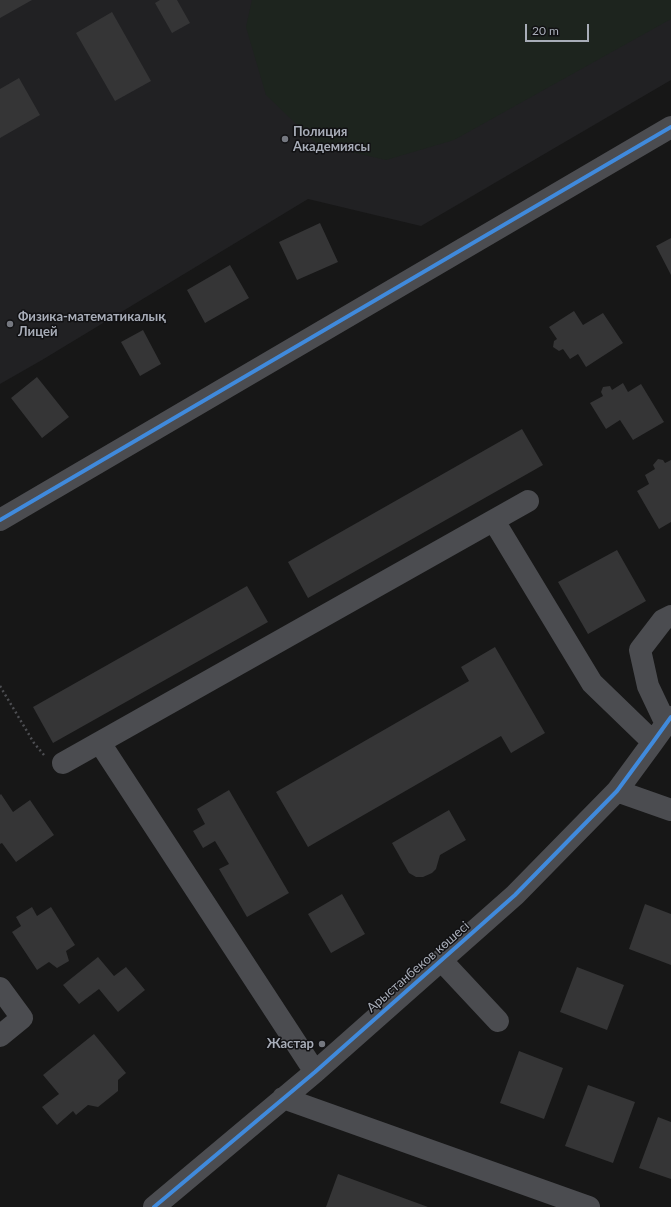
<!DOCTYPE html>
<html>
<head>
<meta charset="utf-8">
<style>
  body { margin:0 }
  #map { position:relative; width:671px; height:1207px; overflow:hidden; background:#171717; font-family:Lato,sans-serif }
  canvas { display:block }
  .scale { position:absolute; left:525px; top:24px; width:64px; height:18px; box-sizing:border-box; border:2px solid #a8adb8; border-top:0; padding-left:5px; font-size:12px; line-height:14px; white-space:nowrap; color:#a8adb8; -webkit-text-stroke:3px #111113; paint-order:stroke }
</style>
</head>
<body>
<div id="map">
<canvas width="671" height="1207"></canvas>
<div class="scale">20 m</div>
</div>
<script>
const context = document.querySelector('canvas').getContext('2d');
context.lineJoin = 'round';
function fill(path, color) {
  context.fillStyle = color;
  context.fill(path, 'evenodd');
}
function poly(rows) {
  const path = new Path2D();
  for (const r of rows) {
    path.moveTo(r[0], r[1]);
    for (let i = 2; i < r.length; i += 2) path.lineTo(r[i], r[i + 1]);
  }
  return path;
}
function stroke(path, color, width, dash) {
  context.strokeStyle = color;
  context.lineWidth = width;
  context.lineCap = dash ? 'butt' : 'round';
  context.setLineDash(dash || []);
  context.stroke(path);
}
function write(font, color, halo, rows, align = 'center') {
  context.font = font + ' Lato,sans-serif';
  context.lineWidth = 3;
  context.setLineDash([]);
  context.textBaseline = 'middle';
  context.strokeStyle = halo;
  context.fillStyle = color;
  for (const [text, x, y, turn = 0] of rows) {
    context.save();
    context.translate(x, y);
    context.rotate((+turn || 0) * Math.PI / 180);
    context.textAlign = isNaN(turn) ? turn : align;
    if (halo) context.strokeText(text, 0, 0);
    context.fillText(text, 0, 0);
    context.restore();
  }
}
const built = poly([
  [0,0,671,0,671,80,421,226,308,199,42,360,0,384]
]);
const green = poly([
  [252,0,671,0,671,19,454,140,386,160,317,144,266,95,246,27]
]);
const building = poly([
  [0,0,32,0,0,18],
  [160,0,177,0,190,23,172,33,155,3],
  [112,12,151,81,115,101,76,33],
  [19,78,40,115,0,138,0,89],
  [320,223,338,262,297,280,279,242],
  [671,238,671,275,656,246],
  [230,265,249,298,205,323,187,290],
  [574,311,583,325,603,313,623,343,586,367,578,354,570,359,563,349,559,351,553,347,554,341,557,339,549,327],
  [143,330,161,364,140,376,121,342],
  [37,377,69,417,42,438,11,398],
  [623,383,628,392,641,384,664,422,633,440,620,420,606,429,590,403,603,396,601,392,603,387,610,386,612,390],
  [522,429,543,465,308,598,288,562],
  [658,459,663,460,665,463,671,460,671,522,659,529,637,491,649,484,645,475,655,469,653,465],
  [617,550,646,601,588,634,558,582],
  [247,586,268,622,53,743,33,707],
  [495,647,545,733,511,753,501,736,308,847,276,792,469,681,461,667],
  [229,790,289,893,247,917,219,869,229,864,215,841,203,848,193,831,205,824,197,809],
  [1,794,13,812,30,800,54,835,16,862,2,843,0,844,0,795],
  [449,810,466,840,440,855,436,869,432,873,423,877,416,877,409,873,392,843],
  [342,894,365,934,331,953,308,914],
  [645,904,671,914,671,965,629,949],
  [32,907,37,916,51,907,75,945,66,951,69,961,57,968,49,962,37,970,12,932,21,926,16,917],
  [98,957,114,976,126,967,145,990,118,1012,99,989,79,1004,63,985],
  [577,967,624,985,607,1030,560,1012],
  [94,1034,126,1073,118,1080,118,1091,98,1107,88,1105,76,1115,73,1111,57,1125,42,1107,59,1094,43,1075],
  [519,1051,563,1068,544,1119,500,1103],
  [588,1085,635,1102,613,1163,565,1146],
  [658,1117,671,1122,671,1179,639,1168],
  [338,1174,428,1207,326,1207]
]);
const path = poly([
  [0,686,34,743,44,755]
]);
const minor = poly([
  [0,520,671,127],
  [494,521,592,683,653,742],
  [666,724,648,686,640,650,663,620,671,616],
  [100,743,315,1072],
  [63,763,528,501],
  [617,791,671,810],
  [441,960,498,1021],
  [0,988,22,1018,0,1036],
  [283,1098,589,1207],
  [154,1207,315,1072,515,895,617,791,653,742,671,717]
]);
const cycleway = poly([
  [0,520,671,127],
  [154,1207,315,1072,515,895,617,791,653,742,671,717]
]);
const markers = [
  [285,139,4,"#757880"],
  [10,324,4,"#757880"],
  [322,1044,4,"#757880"]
];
const poiNames = [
  ["Полиция",293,132],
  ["Академиясы",293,147],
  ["Физика-математикалық",18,317],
  ["Лицей",18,332],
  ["Жастар",314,1044,"right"]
];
const streetNames = [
  ["Арыстанбеков көшесі",418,967,-41]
];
fill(built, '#212123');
fill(green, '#1d241e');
fill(building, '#353536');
stroke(path, '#4d4e52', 2.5, [2, 3]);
stroke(minor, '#4b4c50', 22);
stroke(cycleway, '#408adc', 4);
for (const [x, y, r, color] of markers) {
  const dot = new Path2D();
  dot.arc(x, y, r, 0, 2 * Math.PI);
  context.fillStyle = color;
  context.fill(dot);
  stroke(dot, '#111113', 1.5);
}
write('bold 13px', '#a8adb8', '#111113', poiNames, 'left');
write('13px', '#a8adb8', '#111113', streetNames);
</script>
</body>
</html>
